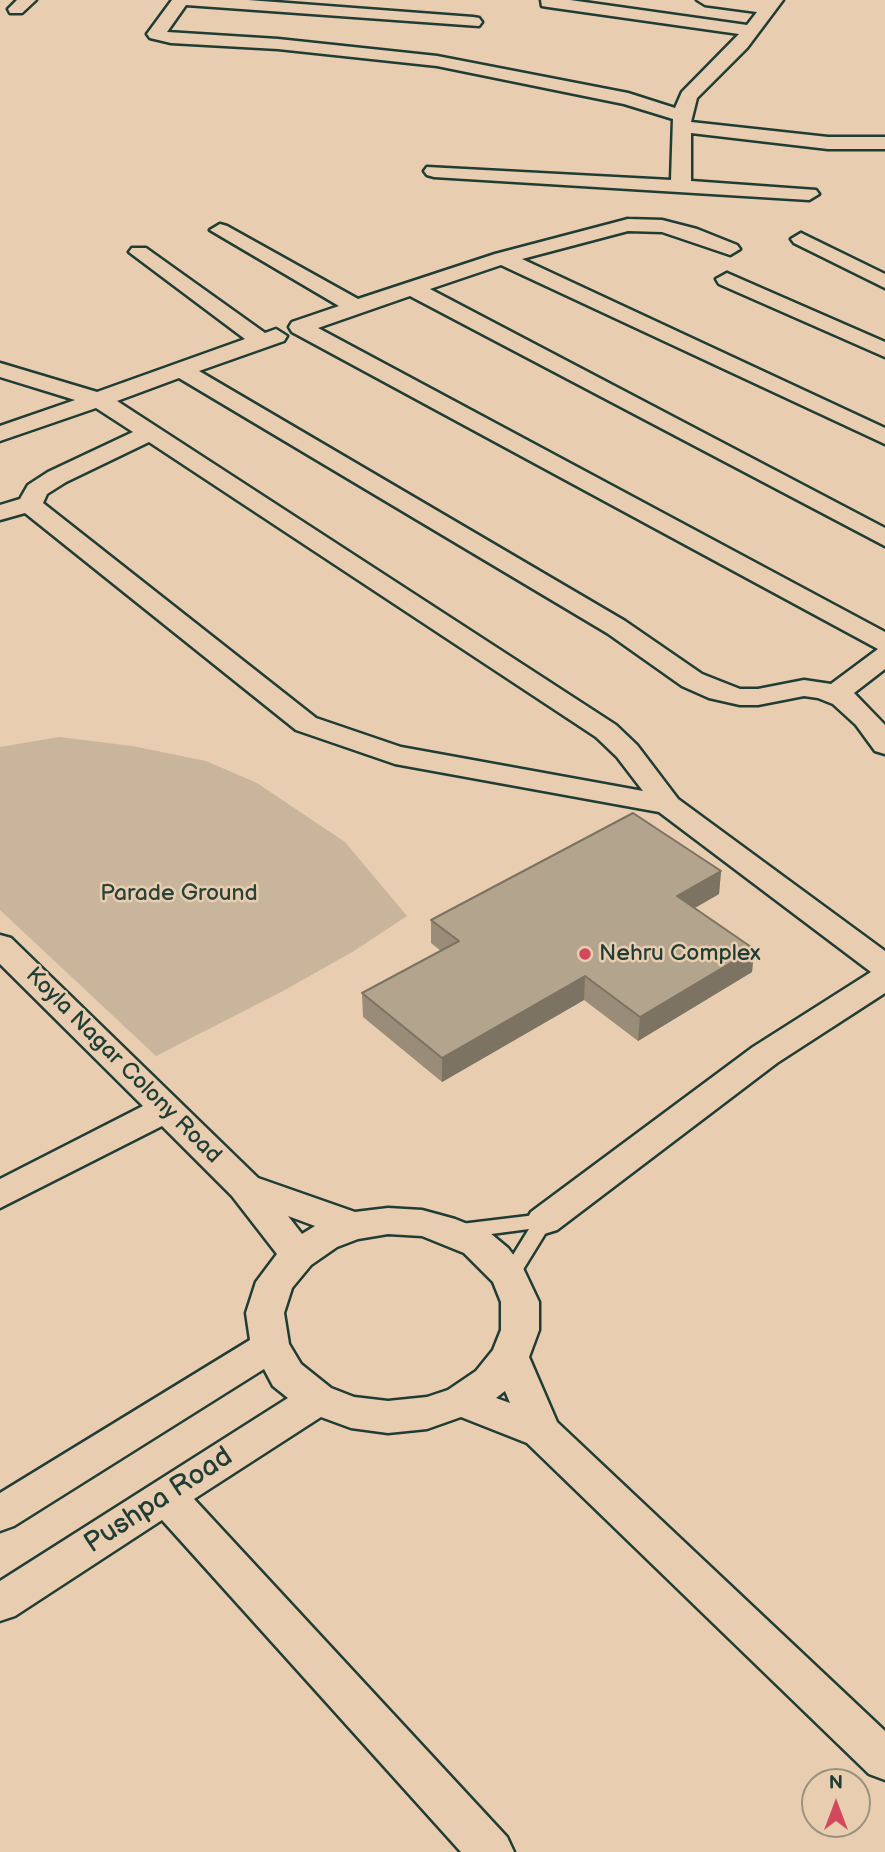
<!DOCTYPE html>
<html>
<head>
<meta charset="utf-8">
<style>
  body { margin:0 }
  #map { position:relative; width:885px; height:1852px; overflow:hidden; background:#e9cdb0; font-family:"Balsamiq Sans",sans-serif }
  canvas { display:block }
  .north { position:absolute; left:801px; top:1768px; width:70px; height:70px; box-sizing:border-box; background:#e9cdb0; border:2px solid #98937e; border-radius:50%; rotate:0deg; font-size:19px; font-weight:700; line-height:28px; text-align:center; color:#1f3d34 }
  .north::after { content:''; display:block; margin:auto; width:24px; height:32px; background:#d1495b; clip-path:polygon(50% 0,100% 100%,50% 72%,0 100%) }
</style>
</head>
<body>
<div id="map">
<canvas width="885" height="1852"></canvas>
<div class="north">N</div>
</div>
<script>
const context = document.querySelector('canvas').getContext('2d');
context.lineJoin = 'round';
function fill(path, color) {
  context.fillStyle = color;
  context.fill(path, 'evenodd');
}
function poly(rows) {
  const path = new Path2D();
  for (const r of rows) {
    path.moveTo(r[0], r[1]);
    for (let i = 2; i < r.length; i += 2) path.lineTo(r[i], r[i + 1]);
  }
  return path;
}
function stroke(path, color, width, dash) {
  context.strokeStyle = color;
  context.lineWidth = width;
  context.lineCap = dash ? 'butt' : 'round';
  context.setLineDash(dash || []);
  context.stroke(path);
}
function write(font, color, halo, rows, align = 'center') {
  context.font = font + ' "Balsamiq Sans",sans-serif';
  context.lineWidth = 5;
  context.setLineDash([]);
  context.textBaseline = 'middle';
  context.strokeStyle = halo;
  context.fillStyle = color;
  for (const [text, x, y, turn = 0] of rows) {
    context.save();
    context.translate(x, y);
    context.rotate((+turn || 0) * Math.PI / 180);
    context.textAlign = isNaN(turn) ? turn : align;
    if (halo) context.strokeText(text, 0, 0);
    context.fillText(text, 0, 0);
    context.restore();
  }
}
const green = poly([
  [59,737,132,746,206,761,257,783,345,842,407,916,354,951,283,991,156,1056,0,910,0,747]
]);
const service = poly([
  [544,1214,550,1216,553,1221,516,1281,509,1283,502,1281,500,1276,529,1229,461,1238,455,1236,452,1231,455,1226,461,1224,544,1214]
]);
const minor = poly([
  [17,0,36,0,22,13,10,13,8,9,17,0],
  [172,0,248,0,473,17,479,18,482,22,479,26,186,5,167,32,278,39,437,56,628,93,675,108,682,92,739,34,548,7,542,6,541,0,570,0,747,25,757,12,705,5,697,0,783,0,747,48,697,98,691,122,828,137,885,137,885,149,828,149,691,133,691,181,816,190,819,194,809,200,434,177,427,175,424,171,427,167,671,180,673,119,624,104,437,66,278,49,171,43,150,38,147,34,172,0],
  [628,219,662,220,697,229,737,245,740,249,730,255,662,232,628,231,522,259,885,428,885,444,501,265,430,289,885,528,885,546,410,296,318,328,885,632,885,669,854,693,885,725,885,754,875,751,856,725,833,704,818,698,804,696,758,705,740,705,709,698,682,686,607,633,179,378,117,401,616,725,637,745,678,799,885,951,885,993,777,1063,557,1230,544,1234,531,1230,526,1221,531,1212,753,1047,871,972,659,812,395,764,296,730,25,513,0,520,0,505,20,499,28,485,48,472,133,432,96,408,0,441,0,426,75,400,0,377,0,363,97,392,245,339,129,252,132,248,146,248,265,333,276,329,287,336,284,341,199,371,625,621,702,674,740,689,758,689,804,680,831,684,878,649,292,332,289,327,292,322,339,306,210,230,220,224,227,226,358,299,495,254,628,219],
  [149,442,596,737,617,757,643,791,401,747,316,718,43,503,47,494,66,482,149,442],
  [801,233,885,274,885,288,794,243,791,239,801,233],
  [727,273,885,342,885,357,719,284,716,279,727,273],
  [0,935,11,938,258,1178,355,1212,388,1208,422,1210,455,1219,490,1233,508,1248,522,1266,539,1302,539,1330,529,1357,557,1422,885,1731,885,1780,869,1774,527,1443,461,1417,427,1429,388,1433,351,1428,321,1417,194,1499,507,1837,514,1852,461,1852,162,1520,15,1616,0,1621,0,1581,288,1398,273,1386,264,1369,14,1526,0,1531,0,1493,250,1340,246,1313,256,1282,277,1254,232,1196,162,1126,0,1208,0,1179,143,1106,0,964,0,935],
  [288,1216,315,1226,302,1234,288,1216],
  [388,1234,422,1236,464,1253,493,1282,501,1302,501,1330,493,1350,476,1371,448,1390,427,1397,388,1401,354,1397,331,1388,301,1364,289,1344,284,1313,292,1288,311,1265,337,1247,358,1239,388,1234],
  [505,1391,510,1403,496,1398,505,1391]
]);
const wall = poly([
  [721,871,719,894,695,908,754,949,752,972,638,1041,584,1000,442,1082,363,1017,362,993,441,951,431,943,431,920]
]);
const shadedWall = poly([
  [721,871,719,894,675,919,677,896],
  [754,949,752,972,638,1041,640,1017],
  [585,976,584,1000,442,1082,442,1058]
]);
const building = poly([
  [633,813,721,871,677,896,754,949,640,1017,585,976,442,1058,362,993,459,941,431,920,633,813]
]);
const markers = [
  [585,954,7,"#d1495b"]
];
const parkNames = [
  ["Parade Ground",179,894]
];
const poiNames = [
  ["Nehru Complex",599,954]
];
const streetNames = [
  ["Koyla Nagar Colony Road",123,1066,45]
];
const nearStreetnames = [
  ["Pushpa Road",159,1501,-33]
];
fill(green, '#c8b59b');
stroke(service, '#1f3d34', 5);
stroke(minor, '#1f3d34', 5);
fill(service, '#e9cdb0');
fill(minor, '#e9cdb0');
fill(wall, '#998d79');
fill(shadedWall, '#7d7363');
fill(building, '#b2a48d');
stroke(building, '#7d7363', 2);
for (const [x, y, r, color] of markers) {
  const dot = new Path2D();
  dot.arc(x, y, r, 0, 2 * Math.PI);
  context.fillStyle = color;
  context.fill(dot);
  stroke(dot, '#e9cdb0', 2.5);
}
write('23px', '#274339', '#e9cdb0', parkNames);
write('23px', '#1f3d34', '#e9cdb0', poiNames, 'left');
write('23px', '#1f3d34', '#e9cdb0', streetNames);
write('28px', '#1f3d34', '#e9cdb0', nearStreetnames);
</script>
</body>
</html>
